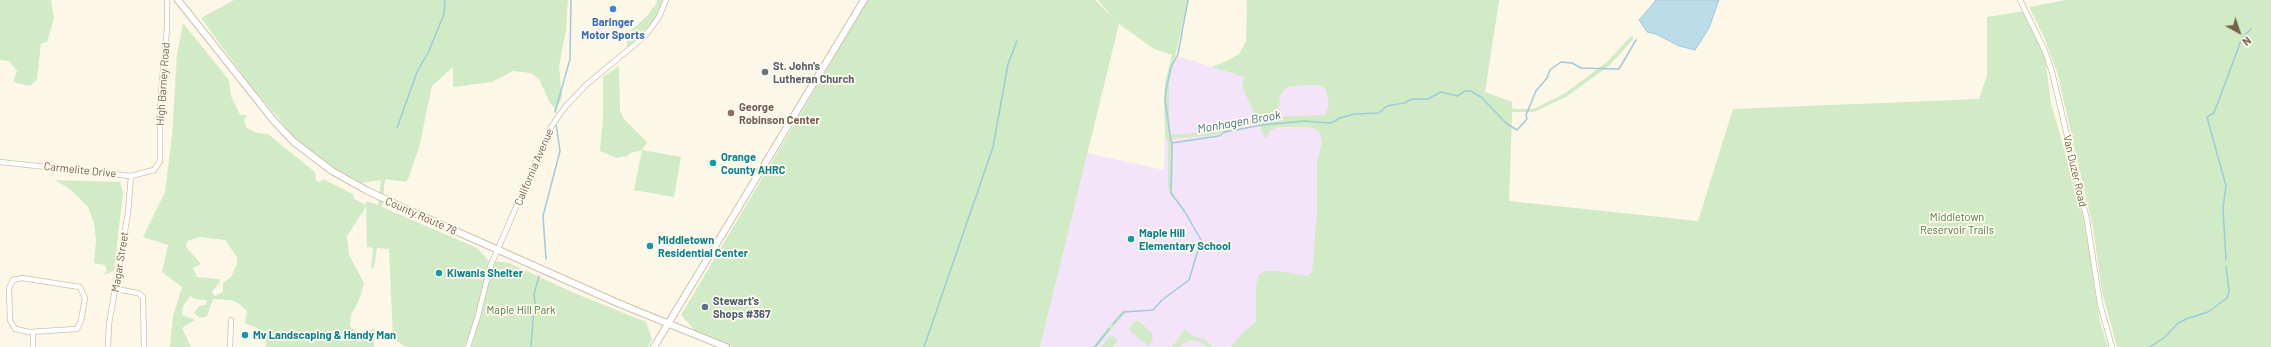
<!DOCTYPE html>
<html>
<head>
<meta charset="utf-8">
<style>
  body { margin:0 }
  #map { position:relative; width:2271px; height:347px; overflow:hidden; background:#fdf7e8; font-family:Barlow,sans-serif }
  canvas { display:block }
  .north { position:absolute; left:2219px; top:12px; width:40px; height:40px; -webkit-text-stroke:3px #fffaee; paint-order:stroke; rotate:140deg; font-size:11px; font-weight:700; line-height:16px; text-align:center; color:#78604a }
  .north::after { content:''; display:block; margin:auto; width:14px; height:18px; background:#78604a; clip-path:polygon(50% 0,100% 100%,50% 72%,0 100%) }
</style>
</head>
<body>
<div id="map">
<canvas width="2271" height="347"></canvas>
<div class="north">N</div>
</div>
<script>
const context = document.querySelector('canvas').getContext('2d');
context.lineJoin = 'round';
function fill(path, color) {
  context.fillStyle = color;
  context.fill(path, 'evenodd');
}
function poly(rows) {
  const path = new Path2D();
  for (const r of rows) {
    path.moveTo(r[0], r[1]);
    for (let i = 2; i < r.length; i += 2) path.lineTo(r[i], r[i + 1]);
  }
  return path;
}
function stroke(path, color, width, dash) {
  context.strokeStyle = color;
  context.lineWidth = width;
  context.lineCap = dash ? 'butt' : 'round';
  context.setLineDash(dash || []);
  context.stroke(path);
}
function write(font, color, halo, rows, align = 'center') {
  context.font = font + ' Barlow,sans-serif';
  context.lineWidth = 3.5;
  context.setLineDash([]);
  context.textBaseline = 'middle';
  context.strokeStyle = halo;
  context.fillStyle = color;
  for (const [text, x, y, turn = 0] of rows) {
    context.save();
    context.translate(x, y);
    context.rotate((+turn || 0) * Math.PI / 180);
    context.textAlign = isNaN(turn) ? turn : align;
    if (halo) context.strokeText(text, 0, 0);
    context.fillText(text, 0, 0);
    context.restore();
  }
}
const education = poly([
  [1499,0,1485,92,1512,102,1509,201,1530,205,1263,347,1040,347,1087,153,1164,170,1166,91,1173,55,1254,79]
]);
const green = poly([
  [0,0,51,0,54,19,47,42,41,43,37,80,30,86,13,82,17,71,9,61,0,60],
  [234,0,568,0,566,30,559,66,562,97,556,110,550,103,539,79,531,73,513,71,492,82,453,87,453,67,432,86,419,148,408,179,406,182,385,179,382,207,477,248,489,261,473,328,464,347,406,347,393,339,389,249,377,248,374,267,371,269,373,248,367,247,366,207,347,236,349,255,364,283,360,298,351,315,350,326,357,333,366,332,375,328,374,347,265,347,267,343,262,333,257,328,245,323,247,311,238,303,231,300,213,299,207,316,200,318,194,313,199,306,206,305,207,300,195,299,190,296,183,306,182,315,195,320,182,328,191,347,170,347,173,316,182,287,162,272,168,245,143,237,165,192,172,136,177,55,183,23,229,80,231,96,240,115,247,115,244,121,247,128,257,133,268,134,285,148,315,172,316,181,320,182,323,179,353,194,354,199,366,205,366,201,378,205,381,180,362,183,326,163,295,138,248,82,201,18],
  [200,237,225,240,237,257,237,264,231,277,223,283,223,292,215,296,212,292,220,282,219,279,197,277,193,268,201,264,186,247,187,241],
  [657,0,664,0,653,22,627,49,627,34,647,16,656,4],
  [868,0,1095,0,1115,20,1098,0,1188,0,1169,83,1169,135,1208,132,1257,119,1245,93,1242,82,1245,77,1212,67,1229,60,1240,53,1246,41,1247,0,1499,0,1485,92,1512,102,1512,108,1515,109,1533,109,1564,94,1607,62,1631,36,1634,38,1610,65,1566,97,1534,112,1512,112,1509,201,1698,221,1733,109,1979,99,1987,76,1987,17,2024,11,2045,58,2051,103,2084,220,2100,322,2108,347,1231,347,1243,332,1256,322,1256,284,1259,275,1265,271,1278,271,1308,276,1312,272,1317,213,1317,163,1322,141,1319,132,1311,127,1277,127,1270,131,1267,137,1264,137,1259,123,1209,136,1173,138,1172,198,1168,188,1168,141,1165,137,1164,102,1165,83,1172,55,1154,49,1119,24,1040,347,732,347,697,333,681,315],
  [1303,85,1319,85,1325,88,1329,104,1325,115,1273,117,1280,104,1279,99,1282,92,1288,87],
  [2066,0,2271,0,2271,347,2117,347,2102,292,2093,228,2057,72,2044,37,2029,7],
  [619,66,620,111,625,120,647,142,642,150,681,157,674,197,634,190,642,150,630,153,627,156,617,158,600,151,603,118,603,77],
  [55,180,120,182,123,192,114,271,103,275,107,271,105,265,94,263,96,240,94,223,88,207,70,189],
  [495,261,509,263,574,293,646,322,652,339,648,347,471,347],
  [1127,310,1097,347,1092,347,1122,311],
  [1135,321,1138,321,1152,333,1153,340,1148,346,1130,331,1130,328],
  [1185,329,1193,336,1206,340,1213,347,1208,347,1195,340,1187,341,1178,347,1172,347],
  [1111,335,1118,341,1113,347,1101,347]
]);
const water = poly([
  [1656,0,1719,0,1709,28,1695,50,1679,46,1656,34,1647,32,1639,20,1656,0]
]);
const stream = poly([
  [555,112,570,59,571,0],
  [397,128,417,72,429,51,444,14,445,0],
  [1171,142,1165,99,1166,90,1171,67,1178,54,1188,0],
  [546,259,543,216,560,151,556,124],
  [2226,260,2223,208,2226,186,2207,117,2214,113,2242,38,2251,29],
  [535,304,534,294,539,276],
  [1113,324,1124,312,1153,310,1162,300,1189,280,1201,240,1185,212,1171,193,1172,143,1219,136,1225,132,1262,125,1304,121,1331,123,1340,118,1354,114,1379,113,1387,106,1404,103,1412,99,1428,99,1441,92,1457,96,1465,91,1471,91,1481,97,1507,124,1517,130,1527,119,1526,115,1536,91,1547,78,1550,70,1561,62,1572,63,1581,68,1619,69,1636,40],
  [531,347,534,308],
  [924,347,993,147,1008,64,1017,41],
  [1095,347,1109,329],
  [2150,347,2165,337,2177,324,2186,319,2208,312,2227,298,2229,291,2226,266]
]);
const minor = poly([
  [2020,0,2045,51,2052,72,2087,220,2100,304,2112,347],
  [0,162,131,176,154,170,160,161,160,105,167,28,167,0],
  [22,278,80,287,85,298,81,321,77,329,29,332,15,329,10,320,9,288,13,280,22,278],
  [116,289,138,293,143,297,144,347],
  [33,347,33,332],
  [108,347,109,324,128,213,131,176],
  [230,347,231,320],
  [468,347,478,316,490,267,551,127,565,107,586,85,645,36,659,17,666,0]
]);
const tertiary = poly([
  [178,0,274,121,294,142,332,171,366,190,406,209,620,304,726,347],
  [654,347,864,0]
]);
const markers = [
  [613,9,4,"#3f7fe0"],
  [765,72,4,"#6b7280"],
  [731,113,4,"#8d6e63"],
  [713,163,4,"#0f9aa8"],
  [1131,239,4,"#0f9aa8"],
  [650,246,4,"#0f9aa8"],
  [439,273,4,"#0f9aa8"],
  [705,307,4,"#5c6f8a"],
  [245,335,4,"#0f9aa8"]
];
const shopNames = [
  ["Baringer",613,22],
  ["Motor Sports",613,35]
];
const worshipNames = [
  ["St. John's",773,66],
  ["Lutheran Church",773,79]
];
const streetNames = [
  ["High Barney Road",163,84,-86],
  ["California Avenue",534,167,-67],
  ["Carmelite Drive",80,170,6],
  ["Van Duzer Road",2075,171,77],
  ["County Route 78",421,216,24],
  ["Magar Street",120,262,-81]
];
const educationNames = [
  ["George",739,107],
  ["Robinson Center",739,120]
];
const cultureNames = [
  ["Orange",721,157],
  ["County AHRC",721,170],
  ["Maple Hill",1139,233],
  ["Elementary School",1139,246],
  ["Middletown",658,240],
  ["Residential Center",658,253],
  ["Kiwanis Shelter",447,273],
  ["Mv Landscaping & Handy Man",253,335]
];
const parkNames = [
  ["Middletown",1957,217],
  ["Reservoir Trails",1957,230],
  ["Maple Hill Park",521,310]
];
const serviceNames = [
  ["Stewart's",713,301],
  ["Shops #367",713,314]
];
const waterNames = [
  ["Monhagen Brook",1239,122,-10]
];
fill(education, '#f4e4fa');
fill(green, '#d0ebc5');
fill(water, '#bbdce8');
stroke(water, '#a1cada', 1);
stroke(stream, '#a1cada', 1.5);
stroke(minor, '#cfc0ac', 6);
stroke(tertiary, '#cfc0ac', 8);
stroke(minor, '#fff', 4.5);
stroke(tertiary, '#fff', 6);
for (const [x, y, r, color] of markers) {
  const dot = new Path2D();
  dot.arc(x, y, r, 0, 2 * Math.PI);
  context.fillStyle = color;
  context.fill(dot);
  stroke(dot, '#fffaee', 1.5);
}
write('bold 11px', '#366cbe', '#fffaee', shopNames);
write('bold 11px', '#5b616d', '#fffaee', worshipNames, 'left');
write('11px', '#78604a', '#fffaee', streetNames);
write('bold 11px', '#785e54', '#fffaee', educationNames, 'left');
write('bold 11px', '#0d838f', '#fffaee', cultureNames, 'left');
write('11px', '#4c7e42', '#fffaee', parkNames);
write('bold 11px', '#4e5e75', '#fffaee', serviceNames, 'left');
write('italic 12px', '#43778b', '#fffaee', waterNames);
</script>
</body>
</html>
